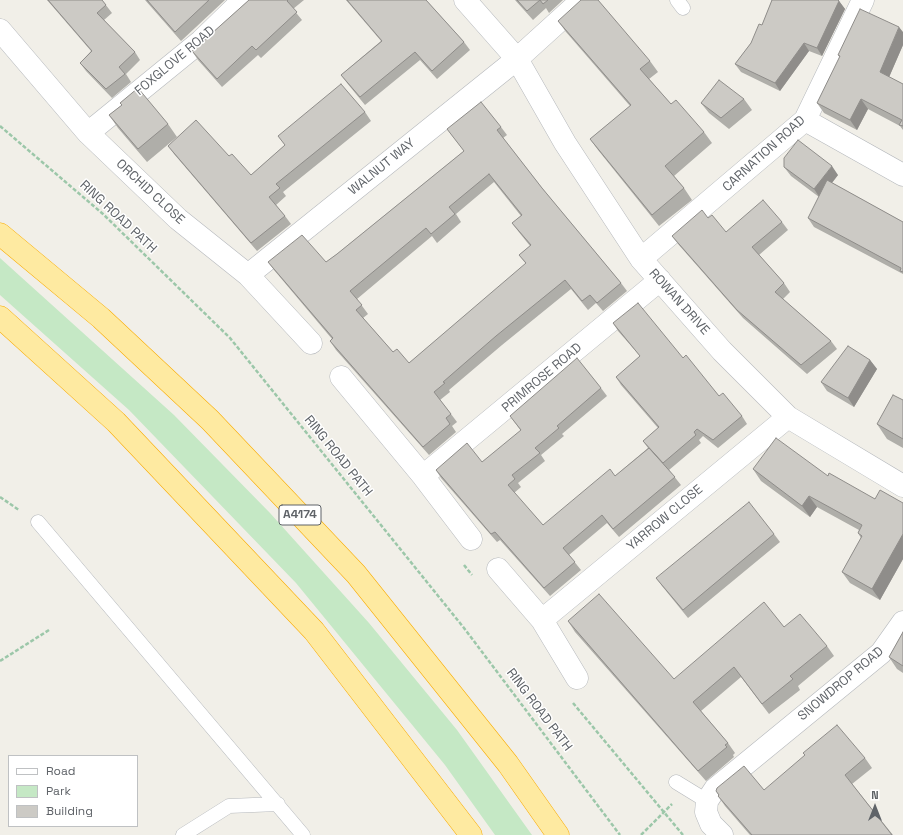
<!DOCTYPE html>
<html>
<head>
<meta charset="utf-8">
<style>
  body { margin:0 }
  #map { position:relative; width:903px; height:835px; overflow:hidden; background:#f1efe8; font-family:"Space Grotesk",sans-serif }
  canvas { display:block }
  .legend { position:absolute; left:8px; top:755px; width:130px; height:72px; box-sizing:border-box; background:#fff; border:1px solid #bfc1c3; margin:0; padding:5px 7px; list-style:none; font-size:12px; color:#5f6368 }
  .legend li { display:flex; align-items:center; gap:8px; height:20px }
  .legend b { width:20px; border:1px solid #bfc1c3 }
  .north { position:absolute; left:855px; top:787px; width:40px; height:40px; -webkit-text-stroke:3px #fff; paint-order:stroke; rotate:0deg; font-size:11px; font-weight:700; line-height:16px; text-align:center; color:#5f6368 }
  .north::after { content:''; display:block; margin:auto; width:14px; height:18px; background:#5f6368; clip-path:polygon(50% 0,100% 100%,50% 72%,0 100%) }
</style>
</head>
<body>
<div id="map">
<canvas width="903" height="835"></canvas>
<ul class="legend">
<li><b style="height:5px;background:#fff"></b>Road</li>
<li><b style="height:11px;background:#c5e8c5"></b>Park</li>
<li><b style="height:11px;background:#cccac5"></b>Building</li>
</ul>
<div class="north">N</div>
</div>
<script>
const context = document.querySelector('canvas').getContext('2d');
context.lineJoin = 'round';
function fill(path, color) {
  context.fillStyle = color;
  context.fill(path, 'evenodd');
}
function poly(rows) {
  const path = new Path2D();
  for (const r of rows) {
    path.moveTo(r[0], r[1]);
    for (let i = 2; i < r.length; i += 2) path.lineTo(r[i], r[i + 1]);
  }
  return path;
}
function stroke(path, color, width, dash) {
  context.strokeStyle = color;
  context.lineWidth = width;
  context.lineCap = dash ? 'butt' : 'round';
  context.setLineDash(dash || []);
  context.stroke(path);
}
function write(font, color, halo, rows, align = 'center') {
  context.font = font + ' "Space Grotesk",sans-serif';
  context.lineWidth = 3;
  context.setLineDash([]);
  context.textBaseline = 'middle';
  context.strokeStyle = halo;
  context.fillStyle = color;
  for (const [text, x, y, turn = 0] of rows) {
    context.save();
    context.translate(x, y);
    context.rotate((+turn || 0) * Math.PI / 180);
    context.textAlign = isNaN(turn) ? turn : align;
    if (halo) context.strokeText(text, 0, 0);
    context.fillText(text, 0, 0);
    context.restore();
  }
}
const green = poly([
  [0,258,174,415,270,513,369,623,457,730,532,835,495,835,445,765,296,583,129,410,0,295]
]);
const path = poly([
  [0,126,103,214,230,338,464,628,620,835],
  [0,497,19,510],
  [464,565,472,575],
  [0,661,49,630],
  [573,703,683,835],
  [641,835,672,804]
]);
const service = poly([
  [677,0,683,8],
  [38,522,303,835],
  [676,782,707,801],
  [183,835,229,806,278,804]
]);
const minor = poly([
  [465,0,517,59,565,143,641,259,722,351,788,417,903,486],
  [0,30,88,133,178,219,248,275,311,343],
  [805,120,903,175],
  [88,133,201,41,238,5,241,0],
  [641,259,805,120,863,0],
  [248,275,517,59,582,0],
  [341,377,423,476,471,539],
  [423,476,660,280],
  [498,569,542,620,577,678],
  [542,620,788,417],
  [722,835,711,824,706,812,707,801,715,789,881,653,903,622]
]);
const trunk = poly([
  [0,234,101,318,210,420,356,574,508,764,558,835],
  [0,317,116,422,314,631,471,835]
]);
const wall = poly([
  [47,0,102,0,112,13,104,20,135,52,140,60,126,74,131,82,112,98,86,71,80,63,91,51],
  [145,0,225,0,181,41],
  [249,0,304,0,293,9,302,20,261,58,258,55,222,87,198,60,192,51],
  [346,0,426,0,464,42,470,50,437,79,420,60,365,105,347,83,341,75,381,41],
  [515,0,563,0,549,13,546,8,533,20],
  [772,0,839,0,839,1,845,9,822,56,809,51,780,91,741,72,735,64,751,43,762,25],
  [558,21,650,61,658,72,649,79,671,104,704,132,712,143,674,176,684,188,692,200,659,226,598,150,590,139,630,106,566,32],
  [903,45,889,77,903,84,903,130,900,126,868,109,857,130,824,113,817,103,840,58,838,55],
  [744,99,752,110,729,129,709,113,701,103],
  [120,103,168,124,177,137,147,162,118,128,109,115,122,105],
  [365,112,371,121,283,192,286,196,276,205,285,216,291,224,257,251,174,154,168,146,229,156,251,175,285,145,278,136],
  [501,127,507,135,503,138,542,188,621,283,627,291,603,311,596,303,588,310,571,289,502,345,449,390,450,392,440,400,451,414,457,422,452,426,456,432,429,455,336,350,330,341,332,339,274,270,268,262,326,262,337,254,464,151,447,129],
  [494,182,521,216,512,223,518,231,530,246,519,255,526,264,409,363,393,352,363,318,368,314,357,299,432,236,437,243,461,222,456,214],
  [784,167,838,175,832,183,903,222,903,274,814,227,808,218,819,197,791,176],
  [708,218,726,232,782,222,788,230,759,255,784,283,790,292,783,299,831,341,837,349,807,374,743,318,678,244,672,236],
  [613,323,683,358,719,396,742,416,747,424,718,448,703,436,699,440,701,443,669,470,681,485,619,537,607,523,569,555,581,570,550,596,500,540,497,542,441,478,436,470,482,462,521,431,510,416,601,388,607,396,562,434,564,436,541,455,545,461,518,483,521,487,514,493,543,525,615,476,648,448,643,441,658,428,621,385,616,377,640,356,618,331],
  [870,360,877,369,854,407,827,391,821,382],
  [903,400,903,448,887,439,877,424],
  [753,469,828,476,875,499,903,503,903,559,880,600,850,583,842,572,861,538,858,533,859,530,817,507,810,517,761,481],
  [774,534,780,542,688,618,662,586,656,578],
  [568,621,674,679,784,627,827,646,834,656,798,686,800,690,769,714,741,677,701,711,728,743,735,753,733,755,734,757,706,781,575,632],
  [903,632,903,673,897,669,889,657],
  [865,758,872,768,852,784,893,835,750,835,725,806,718,796,719,796,716,791,764,790]
]);
const shadedWall = poly([
  [839,1,845,9,822,56,817,48],
  [899,27,903,32,903,45,887,82,880,72],
  [804,43,809,51,780,91,775,83],
  [861,99,868,109,857,130,850,120],
  [832,166,838,175,820,198,814,189],
  [870,360,877,369,854,407,848,398],
  [809,496,817,507,810,517,802,506],
  [903,534,903,559,880,600,872,589]
]);
const building = poly([
  [48,0,102,0,106,5,97,13,135,52,119,67,125,74,106,89,80,63,92,51,48,0],
  [147,0,209,0,175,32,147,0],
  [249,0,288,0,287,1,297,12,256,50,252,46,217,79,192,51,249,0],
  [347,0,426,0,464,42,432,71,415,52,360,97,341,75,382,41,347,0],
  [517,0,540,0,527,11,517,0],
  [540,0,548,0,543,4,540,0],
  [581,0,598,0,650,61,640,69,671,104,676,100,704,132,665,166,684,188,652,215,590,139,631,105,558,21,581,0],
  [772,0,838,0,839,1,817,48,804,43,775,83,735,64,751,43,759,24,762,25,772,0],
  [860,9,899,27,880,72,903,84,903,126,899,125,902,120,861,99,850,120,817,103,840,56,838,55,860,9],
  [719,80,744,99,721,118,701,103,719,80],
  [341,84,365,112,276,184,280,188,269,197,285,216,251,243,168,146,196,120,229,156,232,154,251,175,285,145,278,136,341,84],
  [138,88,168,124,138,149,109,115,122,105,120,103,138,88],
  [481,102,501,127,497,130,542,188,621,283,597,303,590,295,582,301,565,280,496,336,443,382,445,383,434,392,451,414,446,418,450,424,423,447,330,341,333,338,268,262,302,235,326,262,337,254,464,151,447,129,481,102],
  [489,174,522,215,512,223,531,245,519,255,526,263,409,363,397,349,393,352,356,310,362,305,350,291,426,228,431,234,455,214,449,207,489,174],
  [798,140,832,166,814,189,784,167,784,158,798,140],
  [827,180,903,222,903,272,900,271,901,268,808,218,827,180],
  [763,200,782,222,752,247,784,283,775,292,831,341,801,365,737,310,672,236,702,210,708,218,712,215,726,232,763,200],
  [638,303,683,358,686,355,719,396,723,393,742,416,713,440,697,429,694,432,696,435,663,463,643,441,659,427,616,377,640,356,613,323,638,303],
  [848,346,870,360,848,398,821,382,848,346],
  [577,358,601,388,557,426,559,428,535,448,540,453,512,475,515,479,508,485,543,525,610,469,615,476,649,448,675,477,613,529,602,515,563,548,575,562,544,588,495,532,491,534,436,470,467,443,482,462,521,430,510,416,577,358],
  [893,395,903,400,903,439,877,424,893,395],
  [776,438,828,476,829,473,875,499,880,490,903,503,903,534,872,589,842,572,862,536,858,533,862,525,809,496,802,506,753,469,776,438],
  [749,502,774,534,683,610,656,578,749,502],
  [599,594,674,679,764,602,784,627,800,614,827,646,790,676,793,679,762,704,734,667,693,702,728,743,725,745,727,747,698,771,568,621,599,594],
  [903,632,903,666,889,657,903,632],
  [837,725,865,758,845,775,892,835,752,835,718,796,719,795,716,791,717,788,744,766,764,790,805,755,803,753,837,725]
]);
const shields = [
  [300,515,42]
];
const shieldNames = [
  ["A4174",300,515]
];
const streetNames = [
  ["FOXGLOVE ROAD",175,61,-40],
  ["CARNATION ROAD",764,154,-42],
  ["WALNUT WAY",382,167,-39],
  ["ORCHID CLOSE",150,192,43],
  ["RING ROAD PATH",118,217,43],
  ["ROWAN DRIVE",679,302,48],
  ["PRIMROSE ROAD",542,378,-40],
  ["RING ROAD PATH",338,456,51],
  ["YARROW CLOSE",665,518,-40],
  ["SNOWDROP ROAD",841,684,-40],
  ["RING ROAD PATH",539,710,53]
];
fill(green, '#c5e8c5');
stroke(service, '#b5b8bc', 15);
stroke(minor, '#b5b8bc', 23);
stroke(trunk, '#f9ab00', 23);
stroke(path, '#9cc7a9', 2.5, [4, 2]);
stroke(service, '#fff', 14);
stroke(minor, '#fff', 22);
stroke(trunk, '#feeaa1', 22);
fill(wall, '#afaea9');
fill(shadedWall, '#8f8d8a');
fill(building, '#cccac5');
stroke(building, '#8f8d8a', 1);
for (const [x, y, w] of shields) {
  const box = new Path2D();
  box.roundRect(x - w / 2, y - 10, w, 20, 3);
  context.fillStyle = '#fff';
  context.fill(box);
  stroke(box, '#5f6368', 1);
}
write('bold 12px', '#5f6368', null, shieldNames);
write('13px', '#5f6368', '#fff', streetNames);
</script>
</body>
</html>
